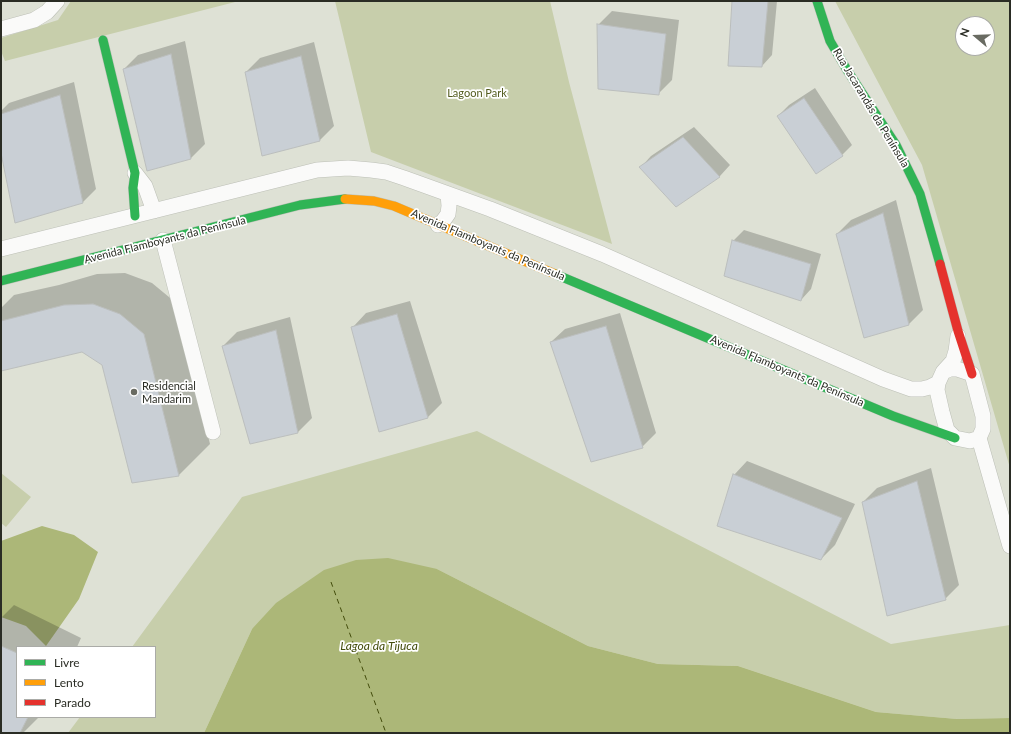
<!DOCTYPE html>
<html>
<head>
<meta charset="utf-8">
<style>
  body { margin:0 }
  #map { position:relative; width:1011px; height:734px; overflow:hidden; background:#dee1d5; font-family:Lato,sans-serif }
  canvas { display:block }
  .frame { position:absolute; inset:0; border:2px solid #2a2c24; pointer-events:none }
  .legend { position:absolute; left:16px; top:646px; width:140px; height:72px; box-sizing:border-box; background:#fff; border:1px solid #aaaba7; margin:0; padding:5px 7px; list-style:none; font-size:12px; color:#2a2c24 }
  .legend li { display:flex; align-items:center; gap:8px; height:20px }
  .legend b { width:20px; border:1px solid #aaaba7 }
  .north { position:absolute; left:955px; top:16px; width:40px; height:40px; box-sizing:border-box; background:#fff; border:1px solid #aaaba7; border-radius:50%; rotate:289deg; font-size:11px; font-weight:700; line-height:16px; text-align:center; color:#2a2c24 }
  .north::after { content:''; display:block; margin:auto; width:14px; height:18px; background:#696b62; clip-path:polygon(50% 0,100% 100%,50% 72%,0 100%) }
</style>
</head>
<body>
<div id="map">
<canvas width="1011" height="734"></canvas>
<div class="frame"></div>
<ul class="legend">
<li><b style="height:5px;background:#30b455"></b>Livre</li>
<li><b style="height:5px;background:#ff9f0a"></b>Lento</li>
<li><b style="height:5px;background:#e5322d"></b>Parado</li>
</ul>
<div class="north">N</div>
</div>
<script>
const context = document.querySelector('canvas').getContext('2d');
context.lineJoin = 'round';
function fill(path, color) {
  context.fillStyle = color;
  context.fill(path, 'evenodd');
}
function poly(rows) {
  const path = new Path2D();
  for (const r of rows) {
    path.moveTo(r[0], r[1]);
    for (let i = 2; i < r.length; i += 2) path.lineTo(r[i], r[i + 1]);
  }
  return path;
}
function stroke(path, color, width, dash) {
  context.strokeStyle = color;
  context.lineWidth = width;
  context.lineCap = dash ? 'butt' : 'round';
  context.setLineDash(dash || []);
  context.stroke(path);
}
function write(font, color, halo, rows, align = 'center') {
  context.font = font + ' Lato,sans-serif';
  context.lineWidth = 3.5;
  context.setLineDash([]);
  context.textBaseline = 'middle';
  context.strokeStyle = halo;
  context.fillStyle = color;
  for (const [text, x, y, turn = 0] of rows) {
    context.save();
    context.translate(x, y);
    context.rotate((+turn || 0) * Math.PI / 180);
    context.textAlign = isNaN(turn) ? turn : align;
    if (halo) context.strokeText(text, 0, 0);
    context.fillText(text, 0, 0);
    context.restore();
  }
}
const green = poly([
  [71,1,239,1,5,61,1,51,1,38,58,20],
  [335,1,550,1,569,82,612,244,371,152],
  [835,1,1010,1,1010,468,922,165],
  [963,24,987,24,987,48,963,48],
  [477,431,891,644,1010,625,1010,718,957,719,876,712,738,666,658,664,588,646,437,569,252,629,204,733,68,733,80,717,155,717,155,647,132,647,242,497],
  [1,473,31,497,6,527,1,523]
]);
const water = poly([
  [42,526,74,535,98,552,79,599,46,646,26,626,1,617,1,541],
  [388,558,437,569,588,646,658,664,738,666,876,712,957,719,1010,718,1010,733,204,733,252,629,276,603,324,570,356,560]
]);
const shadow = poly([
  [733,1,777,1,772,55,762,66],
  [612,11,679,20,672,80,658,94,598,25],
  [185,41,205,144,191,158,124,69,138,55],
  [314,42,334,126,320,140,246,72,260,58],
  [74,82,96,189,82,203,1,148,1,111,9,103],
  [815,88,852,145,842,155,778,116,789,105],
  [694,127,730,165,720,176,676,206,641,167,651,156],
  [896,200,923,310,909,324,837,234,851,220],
  [744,230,821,254,811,289,801,300,733,241],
  [125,273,152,283,175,302,210,444,179,475,103,364,82,351,1,370,1,308,14,295,59,285,97,274],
  [410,301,442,403,428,417,353,327,366,313],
  [620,313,656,433,642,447,551,342,565,329],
  [290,317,312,418,298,432,250,443,223,346,237,332],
  [747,461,855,504,835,545,821,559,734,475],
  [931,468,959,585,945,599,863,502,877,488],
  [14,605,81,638,77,647,17,647,17,717,39,717,23,733,4,733,1,732,1,618]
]);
const ferry = poly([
  [331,582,386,733]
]);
const building = poly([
  [732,1,768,1,762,67,728,66,732,1],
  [597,24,666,34,659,95,598,89,597,24],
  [171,54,191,159,147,171,123,69,171,54],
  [301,56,320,141,262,156,245,72,301,56],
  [60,95,83,203,15,223,1,153,1,114,60,95],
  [804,98,843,156,816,174,777,116,804,98],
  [683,137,720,177,676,207,639,167,683,137],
  [883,213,909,325,864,338,836,234,883,213],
  [732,240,811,264,801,301,724,276,732,240],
  [93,304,120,314,144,334,179,476,132,483,102,365,82,352,1,371,1,321,64,305,93,304],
  [397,314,428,418,379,432,351,327,397,314],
  [606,326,643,448,591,462,550,342,606,326],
  [276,330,298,433,250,444,222,346,276,330],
  [733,474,842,518,821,560,717,526,733,474],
  [917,481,946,600,887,616,862,502,917,481],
  [1,646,17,653,17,717,28,717,20,733,1,733,1,646]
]);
const street = poly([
  [1,29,34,20,47,12,57,1],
  [135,173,145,186,154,211],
  [438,225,443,221,448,214,449,206,448,194],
  [163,240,213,432],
  [1,249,317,170,348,168,371,170,386,172,404,178,490,209,602,254,883,379,911,389,922,389,930,387,938,383],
  [943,372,950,369,957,369,972,374,983,416,983,429,979,438,970,441,955,438,947,430,942,412,937,390,938,383,943,372,953,361,956,351,958,336],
  [979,438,1010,546]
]);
const fast = poly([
  [817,1,830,41,847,70,896,145,920,194,940,264],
  [103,40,135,173,133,188,135,216],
  [555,274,893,416,955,438],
  [1,281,300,205,345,199]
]);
const slow = poly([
  [345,199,374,201,394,206,555,274]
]);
const jam = poly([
  [940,264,958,331,972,374]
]);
const markers = [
  [134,392,4,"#696b62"]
];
const parkNames = [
  ["Lagoon Park",477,93]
];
const streetNames = [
  ["Rua Jacarandás da Península",871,108,59],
  ["Avenida Flamboyants da Península",165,240,-14],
  ["Avenida Flamboyants da Península",488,245,23],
  ["Avenida Flamboyants da Península",787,371,23]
];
const poiNames = [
  ["Residencial",142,386],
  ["Mandarim",142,399]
];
const waterNames = [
  ["Lagoa da Tijuca",379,646]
];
fill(green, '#c7ceab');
fill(water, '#acb778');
fill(shadow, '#0003');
stroke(ferry, '#434c0b', 1, [5, 4]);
fill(building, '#c9cfd5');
stroke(building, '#bbbebd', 1);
stroke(street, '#bcbfb6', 16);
stroke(fast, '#bcbfb6', 10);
stroke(slow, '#bcbfb6', 10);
stroke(jam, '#bcbfb6', 10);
stroke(street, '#fafaf9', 15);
stroke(fast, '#30b455', 9);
stroke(slow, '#ff9f0a', 9);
stroke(jam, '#e5322d', 9);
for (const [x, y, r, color] of markers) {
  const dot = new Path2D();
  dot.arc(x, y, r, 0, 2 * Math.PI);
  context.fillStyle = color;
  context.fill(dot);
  stroke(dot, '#fff', 1.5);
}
write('11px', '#535c1f', '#fff', parkNames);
write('11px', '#2a2c24', '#fff', streetNames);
write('11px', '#2a2c24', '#fff', poiNames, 'left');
write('italic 12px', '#434c0b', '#fff', waterNames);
</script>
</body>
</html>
